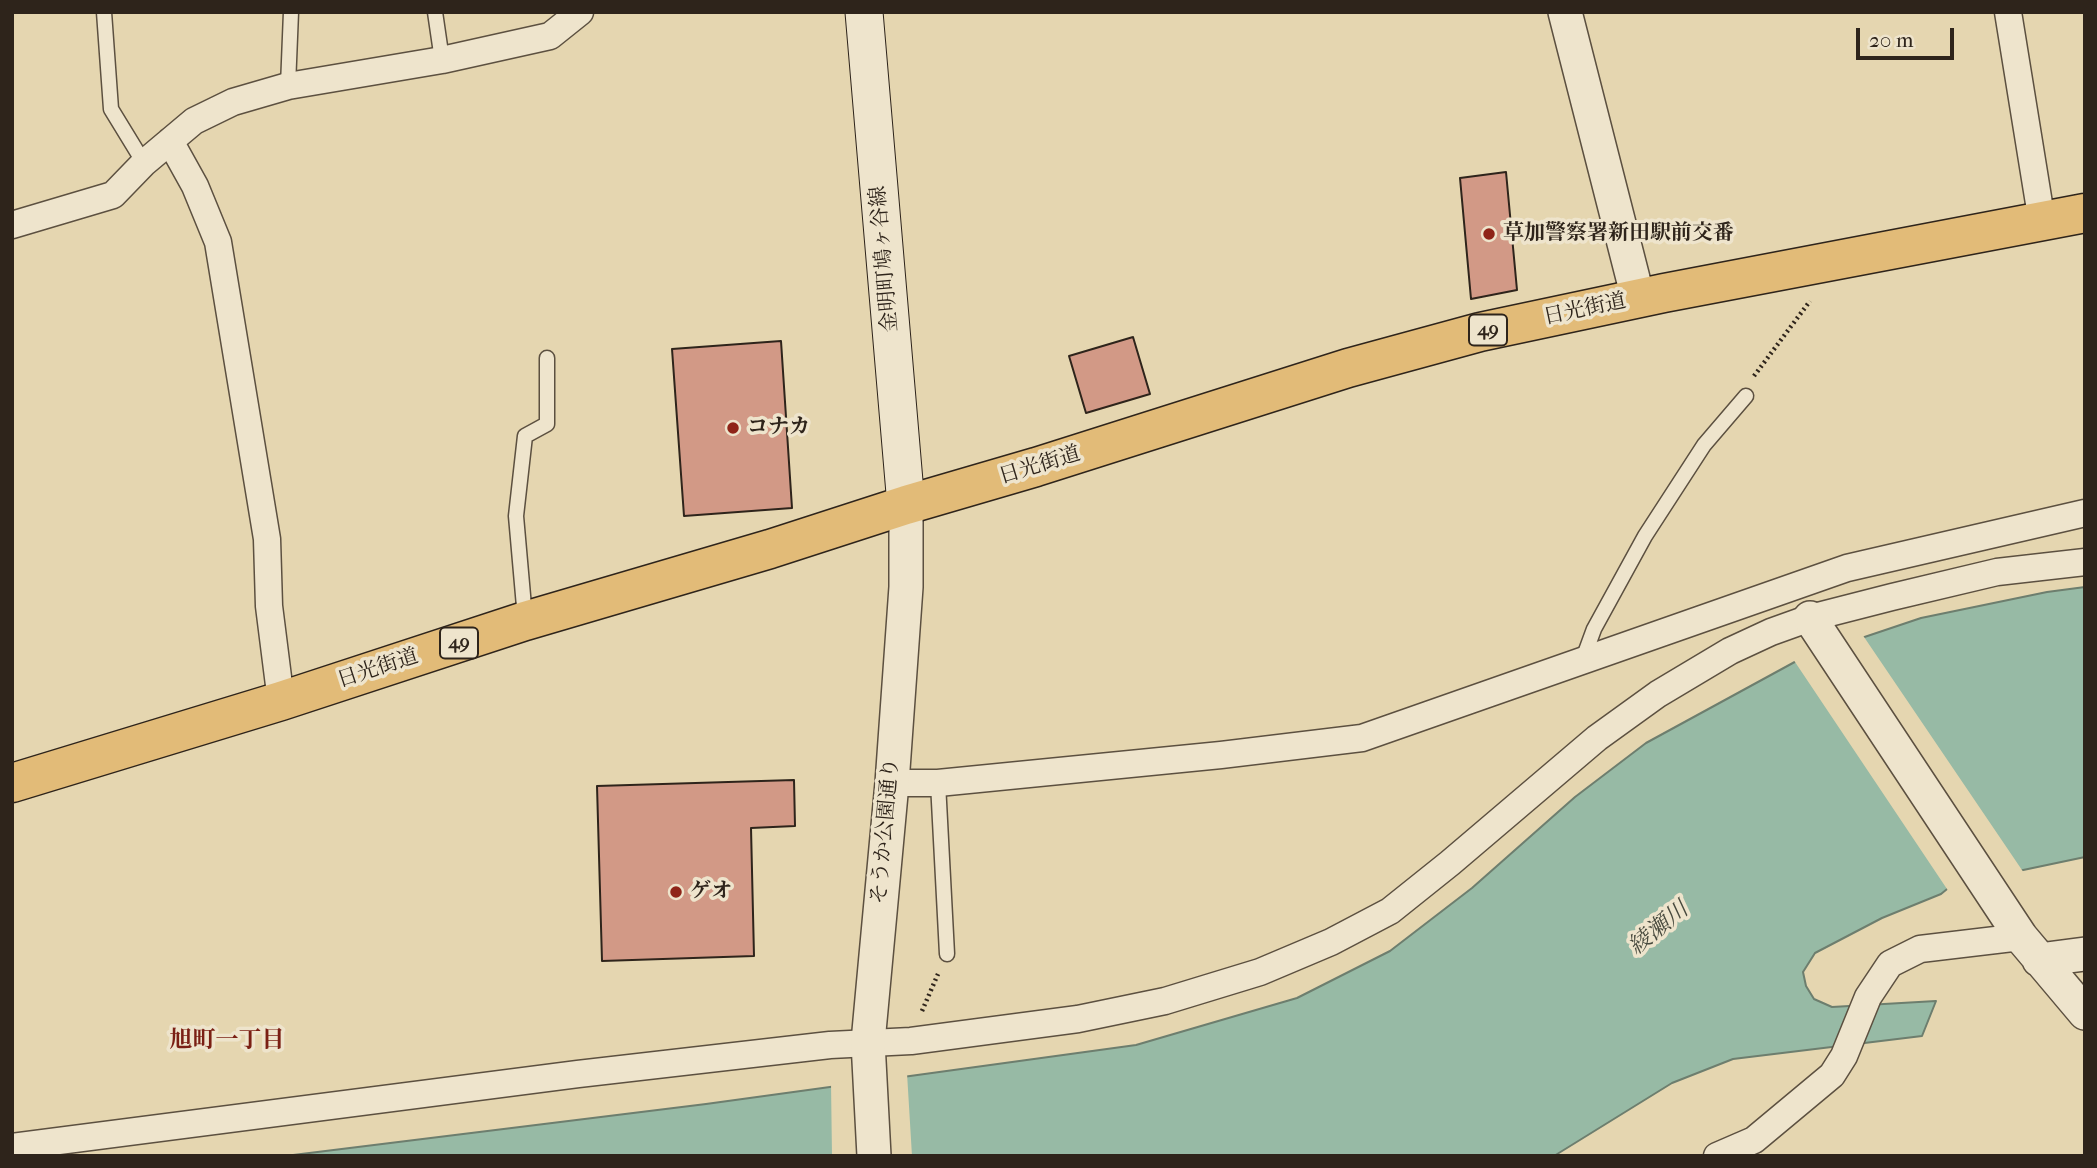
<!DOCTYPE html>
<html>
<head>
<meta charset="utf-8">
<style>
  body { margin:0 }
  #map { position:relative; width:2097px; height:1168px; overflow:hidden; background:#e5d6b0; font-family:"IM FELL French Canon",serif }
  canvas { display:block }
  .frame { position:absolute; inset:0; border:14px solid #2e241b; pointer-events:none }
  .scale { position:absolute; left:1856px; top:28px; width:98px; height:32px; box-sizing:border-box; border:4px solid #2e241b; border-top:0; padding-left:9px; font-size:21px; line-height:24px; white-space:nowrap; color:#2e241b; -webkit-text-stroke:5px #eee4cc; paint-order:stroke }
</style>
</head>
<body>
<div id="map">
<canvas width="2097" height="1168"></canvas>
<div class="frame"></div>
<div class="scale">20 m</div>
</div>
<script>
const context = document.querySelector('canvas').getContext('2d');
context.lineJoin = 'round';
function fill(path, color) {
  context.fillStyle = color;
  context.fill(path, 'evenodd');
}
function poly(rows) {
  const path = new Path2D();
  for (const r of rows) {
    path.moveTo(r[0], r[1]);
    for (let i = 2; i < r.length; i += 2) path.lineTo(r[i], r[i + 1]);
  }
  return path;
}
function stroke(path, color, width, dash) {
  context.strokeStyle = color;
  context.lineWidth = width;
  context.lineCap = dash ? 'butt' : 'round';
  context.setLineDash(dash || []);
  context.stroke(path);
}
function write(font, color, halo, rows, align = 'center') {
  context.font = font + ' "IM FELL French Canon","Noto Serif JP",serif';
  context.lineWidth = 7;
  context.setLineDash([]);
  context.textBaseline = 'middle';
  context.strokeStyle = halo;
  context.fillStyle = color;
  for (const [text, x, y, turn = 0] of rows) {
    context.save();
    context.translate(x, y);
    context.rotate((+turn || 0) * Math.PI / 180);
    context.textAlign = isNaN(turn) ? turn : align;
    if (halo) context.strokeText(text, 0, 0);
    context.fillText(text, 0, 0);
    context.restore();
  }
}
const water = poly([
  [2085,587,2085,857,1952,885,1941,894,1882,918,1815,953,1803,972,1806,986,1814,999,1832,1007,1936,1001,1922,1036,1733,1059,1672,1083,1554,1156,285,1156,706,1104,1136,1045,1297,998,1390,951,1472,888,1575,797,1646,743,1802,658,1921,618,2047,592,2085,587]
]);
const pier = poly([
  [1862,634,2024,873,1954,889,1949,892,1793,659],
  [907,1073,912,1156,832,1156,831,1083]
]);
const building = poly([
  [1506,172,1517,290,1471,299,1460,178,1506,172],
  [1133,337,1150,394,1086,413,1069,356,1133,337],
  [781,341,792,508,684,516,672,349,781,341],
  [794,780,795,826,751,828,754,956,602,961,597,786,794,780]
]);
const path = poly([
  [1754,376,1810,301],
  [922,1011,938,974]
]);
const service = poly([
  [104,12,111,109,144,163],
  [435,12,442,60],
  [288,86,291,12],
  [525,618,516,516,525,436,547,424,547,358],
  [1583,659,1594,629,1645,536,1704,445,1746,396],
  [938,783,947,954]
]);
const minor = poly([
  [2008,12,2042,222],
  [170,141,195,186,218,242,267,539,269,606,281,701],
  [12,225,113,195,144,163,194,121,233,102,288,86,442,60,550,36,580,12],
  [892,783,938,783,1221,755,1362,738,1847,568,2085,513],
  [12,1147,578,1074,830,1045,911,1041,1078,1019,1165,1001,1260,972,1331,942,1390,911,1450,863,1597,738,1658,694,1730,651,1771,632,1810,618,1892,597,1997,572,2085,562],
  [1717,1156,1754,1140,1832,1075,1844,1056,1868,997,1890,964,1920,949,2021,937]
]);
const tertiary = poly([
  [1565,12,1638,298],
  [1810,618,2021,937,2085,1013],
  [2039,960,2085,954],
  [874,1156,868,1042,892,783,906,587,906,505]
]);
const secondary = poly([
  [864,12,906,505]
]);
const primary = poly([
  [12,783,281,701,525,621,770,549,906,505,1036,467,1348,368,1480,332,1664,293,2085,213]
]);
const markers = [
  [1489,234,7,"#8f2418"],
  [733,428,7,"#8f2418"],
  [676,892,7,"#8f2418"]
];
const shields = [
  [1488,330,38],
  [459,643,38]
];
const shieldNames = [
  ["49",1488,330],
  ["49",459,643]
];
const poiNames = [
  ["草加警察署新田駅前交番",1503,234],
  ["コナカ",747,428],
  ["ゲオ",690,892]
];
const streetNames = [
  ["金明町鳩ヶ谷線",885,259,-95],
  ["日光街道",1585,310,-12],
  ["日光街道",1040,466,-17],
  ["日光街道",378,669,-18],
  ["そうか公園通り",886,831,-85]
];
const waterNames = [
  ["綾瀬川",1659,929,-39]
];
const neighbourhoodNames = [
  ["旭町一丁目",227,1041]
];
fill(water, '#97baa5');
stroke(water, '#6d7e6e', 2);
fill(pier, '#e5d6b0');
fill(building, '#d29986');
stroke(building, '#2e241b', 2);
stroke(service, '#5c5040', 17);
stroke(minor, '#5c5040', 29);
stroke(tertiary, '#5c5040', 36);
stroke(secondary, '#2e241b', 39);
stroke(primary, '#2e241b', 41);
stroke(path, '#2e241b', 4.5, [2, 3.5]);
stroke(service, '#eee4cc', 14);
stroke(minor, '#eee4cc', 26);
stroke(tertiary, '#eee4cc', 33);
stroke(secondary, '#eee4cc', 37);
stroke(primary, '#e2bb78', 38);
for (const [x, y, r, color] of markers) {
  const dot = new Path2D();
  dot.arc(x, y, r, 0, 2 * Math.PI);
  context.fillStyle = color;
  context.fill(dot);
  stroke(dot, '#eee4cc', 2.5);
}
for (const [x, y, w] of shields) {
  const box = new Path2D();
  box.roundRect(x - w / 2, y - 15.5, w, 31, 5);
  context.fillStyle = '#eee4cc';
  context.fill(box);
  stroke(box, '#2e241b', 2);
}
write('bold 19px', '#2e241b', null, shieldNames);
write('bold 21px', '#2e241b', '#eee4cc', poiNames, 'left');
write('21px', '#2e241b', '#eee4cc', streetNames);
write('italic 23px', '#484a3e', '#eee4cc', waterNames);
write('bold 23px', '#7a1f14', '#eee4cc', neighbourhoodNames);
</script>
</body>
</html>
